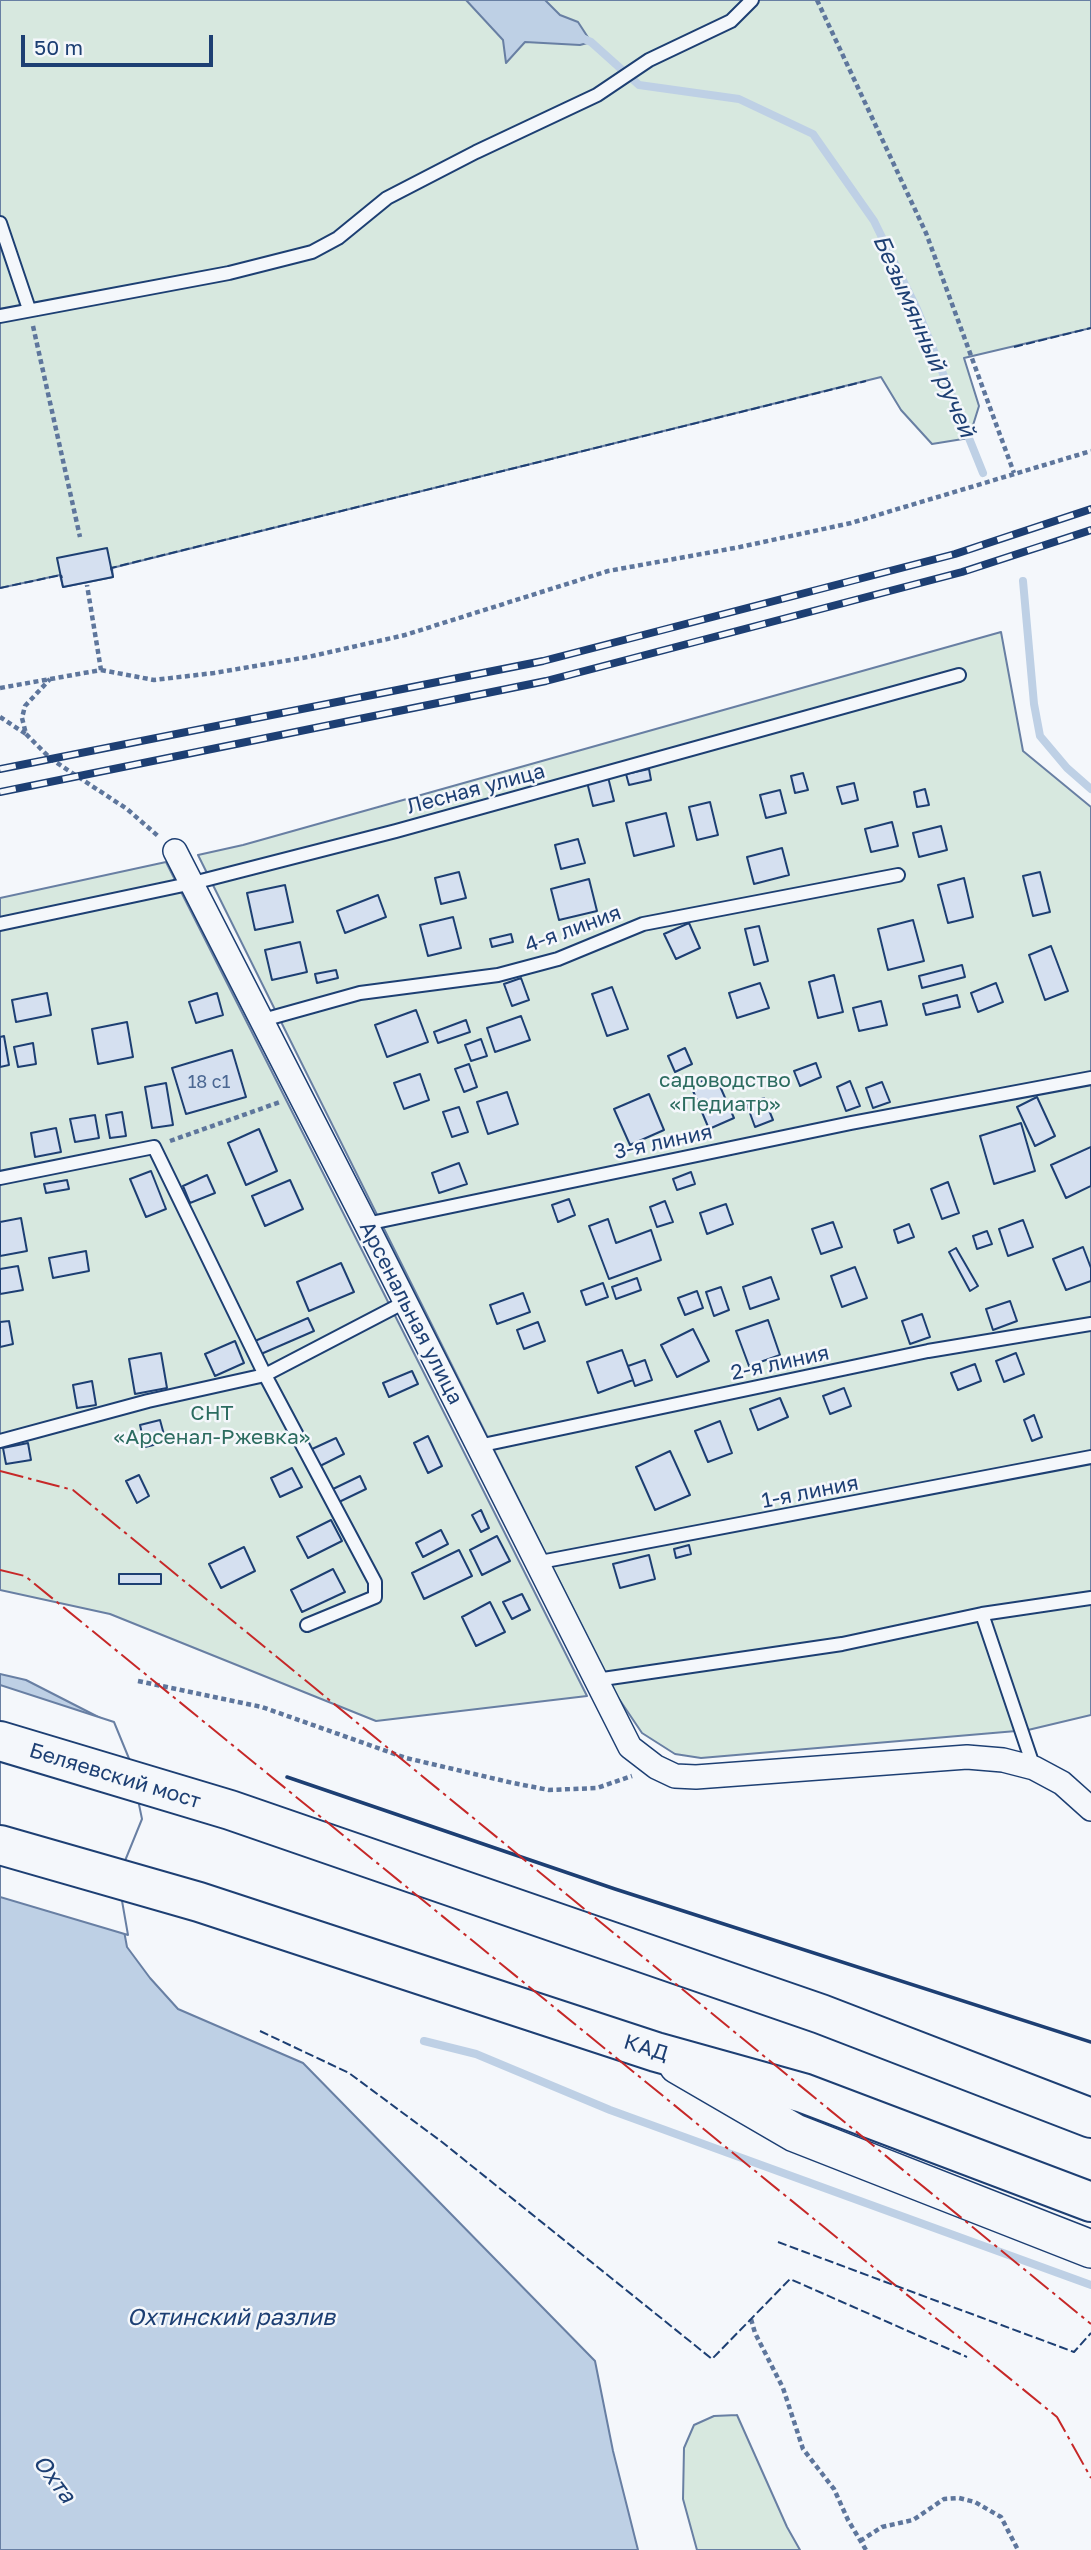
<!DOCTYPE html>
<html>
<head>
<meta charset="utf-8">
<style>
  body { margin:0 }
  #map { position:relative; width:1091px; height:2550px; overflow:hidden; background:#f4f7fb; font-family:"Golos Text",sans-serif }
  canvas { display:block }
  .scale { position:absolute; left:21px; top:35px; width:192px; height:32px; box-sizing:border-box; border:4px solid #1d3f73; border-top:0; padding-left:9px; font-size:21px; line-height:24px; white-space:nowrap; color:#1d3f73; -webkit-text-stroke:5px #f4f7fb; paint-order:stroke }
</style>
</head>
<body>
<div id="map">
<canvas width="1091" height="2550"></canvas>
<div class="scale">50 m</div>
</div>
<script>
const context = document.querySelector('canvas').getContext('2d');
context.lineJoin = 'round';
function fill(path, color) {
  context.fillStyle = color;
  context.fill(path, 'evenodd');
}
function poly(rows) {
  const path = new Path2D();
  for (const r of rows) {
    path.moveTo(r[0], r[1]);
    for (let i = 2; i < r.length; i += 2) path.lineTo(r[i], r[i + 1]);
  }
  return path;
}
function stroke(path, color, width, dash) {
  context.strokeStyle = color;
  context.lineWidth = width;
  context.lineCap = dash ? 'butt' : 'round';
  context.setLineDash(dash || []);
  context.stroke(path);
}
function write(font, color, halo, rows, align = 'center') {
  context.font = font + ' "Golos Text",sans-serif';
  context.lineWidth = 5;
  context.setLineDash([]);
  context.textBaseline = 'middle';
  context.strokeStyle = halo;
  context.fillStyle = color;
  for (const [text, x, y, turn = 0] of rows) {
    context.save();
    context.translate(x, y);
    context.rotate((+turn || 0) * Math.PI / 180);
    context.textAlign = isNaN(turn) ? turn : align;
    if (halo) context.strokeText(text, 0, 0);
    context.fillText(text, 0, 0);
    context.restore();
  }
}
const green = poly([
  [0,0,1091,0,1091,328,964,358,979,406,969,438,932,444,901,410,881,377,112,568,113,577,63,587,60,575,0,588,0,0],
  [1001,632,1023,751,1091,807,1091,1715,1028,1730,701,1758,675,1754,642,1733,615,1693,198,855,243,845,1001,632],
  [166,862,587,1696,376,1721,110,1614,0,1590,0,898,166,862],
  [737,2415,787,2527,800,2550,697,2550,683,2499,684,2448,694,2425,714,2416,737,2415]
]);
const water = poly([
  [466,0,545,0,560,15,578,22,591,42,580,45,525,42,506,63,503,40,466,0],
  [0,1674,26,1680,112,1724,114,1877,127,1947,150,1978,178,2009,303,2063,595,2361,613,2451,638,2550,0,2550,0,1674]
]);
const pier = poly([
  [0,1685,114,1722,130,1761,142,1819,118,1878,128,1935,0,1897,0,1685]
]);
const stream = poly([
  [582,38,591,42,639,85,739,99,813,134,874,221,917,309,983,473],
  [1023,581,1034,704,1040,736,1067,768,1091,789],
  [424,2041,476,2054,610,2110,1091,2285]
]);
const building = poly([
  [107,548,113,577,63,587,57,558,107,548],
  [649,769,651,780,629,785,626,774,649,769],
  [803,773,808,790,795,793,791,776,803,773],
  [608,777,614,801,593,806,587,782,608,777],
  [854,783,858,800,842,804,837,787,854,783],
  [925,789,929,805,917,807,914,792,925,789],
  [780,790,786,813,766,818,760,795,780,790],
  [710,802,718,835,697,840,689,807,710,802],
  [666,813,674,846,634,856,626,823,666,813],
  [892,822,898,846,871,852,865,829,892,822],
  [941,826,947,850,919,857,913,833,941,826],
  [578,839,585,863,561,869,555,845,578,839],
  [782,848,789,875,754,884,747,857,782,848],
  [459,872,466,898,441,904,435,878,459,872],
  [1040,872,1050,912,1033,916,1023,876,1040,872],
  [964,878,973,917,948,923,938,885,964,878],
  [589,879,597,911,559,920,551,889,589,879],
  [285,885,293,922,255,930,247,893,285,885],
  [378,895,386,917,345,933,337,911,378,895],
  [453,917,461,948,428,956,420,925,453,917],
  [913,920,924,961,888,970,878,929,913,920],
  [689,923,700,948,676,959,664,934,689,923],
  [759,926,768,961,754,965,745,929,759,926],
  [511,934,513,942,492,947,490,939,511,934],
  [300,942,307,972,272,980,265,950,300,942],
  [1051,946,1068,991,1045,1000,1029,955,1051,946],
  [962,965,965,977,922,988,919,976,962,965],
  [336,970,338,978,317,983,315,974,336,970],
  [834,975,843,1012,818,1018,809,982,834,975],
  [521,978,529,1000,512,1006,504,984,521,978],
  [760,983,769,1008,737,1018,729,993,760,983],
  [996,983,1003,1002,978,1012,971,993,996,983],
  [612,987,628,1029,607,1036,592,994,612,987],
  [47,993,51,1015,16,1022,12,1000,47,993],
  [217,993,223,1015,196,1023,189,1002,217,993],
  [957,995,960,1007,926,1015,923,1004,957,995],
  [881,1001,887,1025,859,1031,853,1008,881,1001],
  [416,1010,428,1042,387,1057,375,1025,416,1010],
  [521,1016,530,1040,495,1052,487,1028,521,1016],
  [466,1020,470,1032,438,1043,434,1032,466,1020],
  [127,1022,133,1057,98,1064,92,1029,127,1022],
  [4,1036,9,1065,0,1067,0,1037,4,1036],
  [481,1039,487,1056,471,1061,465,1045,481,1039],
  [33,1043,36,1064,18,1067,14,1047,33,1043],
  [685,1048,692,1064,675,1072,668,1056,685,1048],
  [232,1050,246,1097,186,1114,172,1068,232,1050],
  [816,1063,821,1077,800,1086,794,1071,816,1063],
  [469,1064,477,1087,464,1092,455,1069,469,1064],
  [420,1074,429,1100,404,1109,394,1083,420,1074],
  [715,1075,734,1118,709,1129,691,1086,715,1075],
  [850,1081,860,1106,846,1111,837,1087,850,1081],
  [882,1082,890,1102,873,1108,866,1088,882,1082],
  [166,1083,173,1125,152,1128,145,1087,166,1083],
  [507,1092,518,1124,488,1134,477,1102,507,1092],
  [649,1094,664,1130,630,1145,614,1109,649,1094],
  [1037,1097,1055,1136,1035,1146,1017,1107,1037,1097],
  [764,1098,773,1120,755,1127,747,1105,764,1098],
  [459,1107,468,1132,452,1137,443,1112,459,1107],
  [122,1112,126,1136,110,1138,106,1115,122,1112],
  [95,1115,99,1138,75,1142,70,1119,95,1115],
  [1021,1123,1035,1171,994,1184,980,1136,1021,1123],
  [56,1128,61,1152,35,1157,31,1133,56,1128],
  [259,1129,277,1171,246,1185,228,1143,259,1129],
  [1091,1147,1091,1186,1066,1198,1051,1165,1091,1147],
  [459,1163,467,1184,439,1193,432,1173,459,1163],
  [151,1171,166,1209,146,1217,130,1179,151,1171],
  [691,1172,695,1184,677,1190,673,1179,691,1172],
  [207,1175,215,1193,190,1203,183,1186,207,1175],
  [67,1180,69,1189,46,1193,44,1184,67,1180],
  [290,1180,303,1209,265,1226,252,1196,290,1180],
  [948,1182,959,1213,942,1219,931,1189,948,1182],
  [569,1199,575,1215,558,1222,552,1205,569,1199],
  [665,1201,673,1222,657,1227,650,1207,665,1201],
  [726,1204,733,1224,707,1234,700,1213,726,1204],
  [21,1218,27,1251,0,1256,0,1222,21,1218],
  [608,1219,616,1243,651,1230,661,1260,609,1279,589,1226,608,1219],
  [1023,1220,1033,1247,1008,1256,999,1229,1023,1220],
  [833,1222,842,1247,821,1254,812,1229,833,1222],
  [909,1224,914,1237,898,1243,894,1230,909,1224],
  [987,1231,992,1244,977,1249,973,1236,987,1231],
  [1083,1247,1091,1268,1091,1281,1066,1290,1053,1259,1083,1247],
  [956,1248,978,1286,970,1291,949,1252,956,1248],
  [86,1251,89,1271,53,1278,49,1258,86,1251],
  [341,1263,354,1292,309,1311,297,1282,341,1263],
  [18,1266,23,1290,0,1294,0,1269,18,1266],
  [855,1267,867,1298,842,1307,831,1276,855,1267],
  [771,1277,779,1299,750,1309,743,1287,771,1277],
  [637,1278,641,1290,616,1299,612,1287,637,1278],
  [603,1283,608,1297,586,1305,581,1291,603,1283],
  [721,1287,729,1310,714,1316,706,1292,721,1287],
  [697,1291,703,1308,685,1315,678,1298,697,1291],
  [523,1293,530,1312,497,1324,490,1305,523,1293],
  [1010,1301,1017,1321,993,1330,986,1309,1010,1301],
  [922,1314,930,1337,910,1344,902,1321,922,1314],
  [308,1318,314,1331,261,1354,255,1341,308,1318],
  [768,1320,780,1355,749,1366,736,1331,768,1320],
  [9,1321,13,1344,0,1347,0,1322,9,1321],
  [538,1322,545,1341,524,1349,517,1330,538,1322],
  [693,1329,709,1361,677,1377,661,1345,693,1329],
  [235,1341,244,1363,215,1376,205,1354,235,1341],
  [622,1350,633,1380,598,1393,587,1362,622,1350],
  [161,1353,167,1388,135,1394,129,1359,161,1353],
  [1016,1353,1024,1374,1004,1382,996,1361,1016,1353],
  [645,1360,652,1380,635,1386,628,1366,645,1360],
  [975,1364,981,1381,958,1390,951,1373,975,1364],
  [412,1371,418,1384,389,1397,383,1383,412,1371],
  [92,1381,96,1405,77,1408,73,1385,92,1381],
  [844,1388,851,1406,830,1414,823,1396,844,1388],
  [780,1398,788,1417,758,1430,750,1409,780,1398],
  [1034,1415,1042,1437,1032,1441,1024,1420,1034,1415],
  [160,1420,166,1442,145,1447,140,1425,160,1420],
  [720,1421,732,1453,708,1462,695,1431,720,1421],
  [428,1436,442,1466,428,1473,414,1443,428,1436],
  [336,1438,344,1454,318,1467,310,1450,336,1438],
  [28,1443,31,1460,6,1464,3,1448,28,1443],
  [670,1451,690,1495,655,1510,636,1467,670,1451],
  [292,1468,302,1487,280,1497,271,1478,292,1468],
  [139,1475,149,1496,137,1503,126,1481,139,1475],
  [360,1476,366,1489,339,1502,333,1489,360,1476],
  [481,1510,489,1528,481,1532,472,1515,481,1510],
  [331,1520,342,1541,308,1558,297,1537,331,1520],
  [441,1530,448,1544,423,1557,416,1543,441,1530],
  [497,1536,510,1561,482,1575,470,1550,497,1536],
  [689,1545,691,1554,676,1558,674,1549,689,1545],
  [244,1547,255,1571,221,1588,209,1564,244,1547],
  [459,1550,472,1576,424,1599,412,1573,459,1550],
  [649,1555,655,1579,620,1588,613,1564,649,1555],
  [333,1569,345,1592,302,1612,291,1590,333,1569],
  [119,1574,161,1574,161,1584,119,1584,119,1574],
  [522,1594,530,1610,512,1619,503,1602,522,1594],
  [490,1602,505,1632,476,1646,462,1617,490,1602]
]);
const path = poly([
  [817,0,926,233,1014,473],
  [33,326,80,537],
  [101,670,154,680,214,673,308,657,405,635,608,571,740,547,851,523,1091,451],
  [0,688,101,670,87,585],
  [0,717,26,734,22,718,25,706,50,679],
  [26,734,51,759,127,809,158,836],
  [170,1141,280,1102],
  [138,1681,262,1707,406,1758,513,1783,549,1790,597,1788,632,1776],
  [751,2319,755,2333,783,2388,803,2449,834,2489,848,2520,866,2550],
  [860,2541,882,2527,913,2520,944,2499,959,2498,975,2502,1001,2517,1018,2550]
]);
const service = poly([
  [0,223,29,309],
  [0,316,229,273,312,252,338,238,387,198,476,152,597,95,649,60,731,21,752,0],
  [0,924,193,883,396,831,959,675],
  [263,1020,360,993,498,975,558,959,643,924,898,875],
  [0,1178,154,1147,265,1375,375,1582,375,1597,307,1625],
  [366,1224,851,1123,1091,1078],
  [0,1441,148,1401,265,1375,405,1302],
  [478,1446,928,1351,1091,1324],
  [535,1563,1091,1457],
  [982,1614,1034,1768],
  [596,1680,842,1644,982,1614,1091,1598]
]);
const minor = poly([
  [175,851,366,1224,630,1747,656,1767,675,1776,696,1777,967,1757,1003,1760,1034,1768,1062,1783,1091,1809]
]);
const primary = poly([
  [678,2065,795,2133,1091,2249]
]);
const motorway = poly([
  [0,1741,230,1810,821,2014,1091,2118],
  [0,1845,199,1902,656,2052,803,2093,1091,2202]
]);
const rail = poly([
  [0,769,543,661,955,554,1091,509],
  [0,792,546,681,962,572,1091,530]
]);
const fence = poly([
  [1014,347,1091,328],
  [112,571,111,568,866,381],
  [0,588,61,575,62,578],
  [260,2031,349,2073,442,2142,712,2359,790,2279,967,2357],
  [778,2242,1074,2352,1091,2333]
]);
const wall = poly([
  [287,1777,615,1889,1091,2042]
]);
const power = poly([
  [0,1471,73,1490,1091,2324],
  [0,1570,25,1576,1057,2417,1091,2478]
]);
const numberNames = [
  ["18 с1",209,1082]
];
const streetNames = [
  ["Лесная улица",476,789,-15],
  ["4-я линия",573,929,-20],
  ["3-я линия",663,1142,-12],
  ["Арсенальная улица",411,1313,63],
  ["2-я линия",780,1363,-12],
  ["1-я линия",810,1492,-11],
  ["Беляевский мост",115,1776,17],
  ["КАД",646,2048,17]
];
const parkNames = [
  ["садоводство",725,1080],
  ["«Педиатр»",725,1104],
  ["СНТ",212,1413],
  ["«Арсенал-Ржевка»",212,1437]
];
const waterNames = [
  ["Безымянный ручей",924,336,66],
  ["Охтинский разлив",231,2318],
  ["Охта",54,2479,53]
];
fill(green, '#d7e8df');
stroke(green, '#687fa3', 2);
fill(water, '#bed0e5');
stroke(water, '#687fa3', 2);
fill(pier, '#f4f7fb');
stroke(pier, '#687fa3', 2);
stroke(stream, '#bed0e5', 8);
fill(building, '#d5e0f0');
stroke(building, '#1d3f73', 2);
stroke(service, '#1d3f73', 16);
stroke(minor, '#1d3f73', 26);
stroke(primary, '#1d3f73', 40);
stroke(motorway, '#1d3f73', 42);
stroke(path, '#5e769c', 4.5, [5, 3.5]);
stroke(service, '#f4f7fb', 12);
stroke(minor, '#f4f7fb', 23);
stroke(primary, '#f4f7fb', 37);
stroke(motorway, '#f4f7fb', 38);
stroke(rail, '#1d3f73', 8);
stroke(rail, '#f4f7fb', 5, [16]);
stroke(fence, '#1d3f73', 2, [9, 3.5]);
stroke(wall, '#1d3f73', 3.5);
stroke(power, '#c62828', 2, [24, 5, 3.5, 5]);
write('18px', '#4b6792', null, numberNames);
write('21px', '#1d3f73', '#f4f7fb', streetNames);
write('21px', '#2c6c60', '#f4f7fb', parkNames);
write('italic 23px', '#1d3f73', '#f4f7fb', waterNames);
</script>
</body>
</html>
